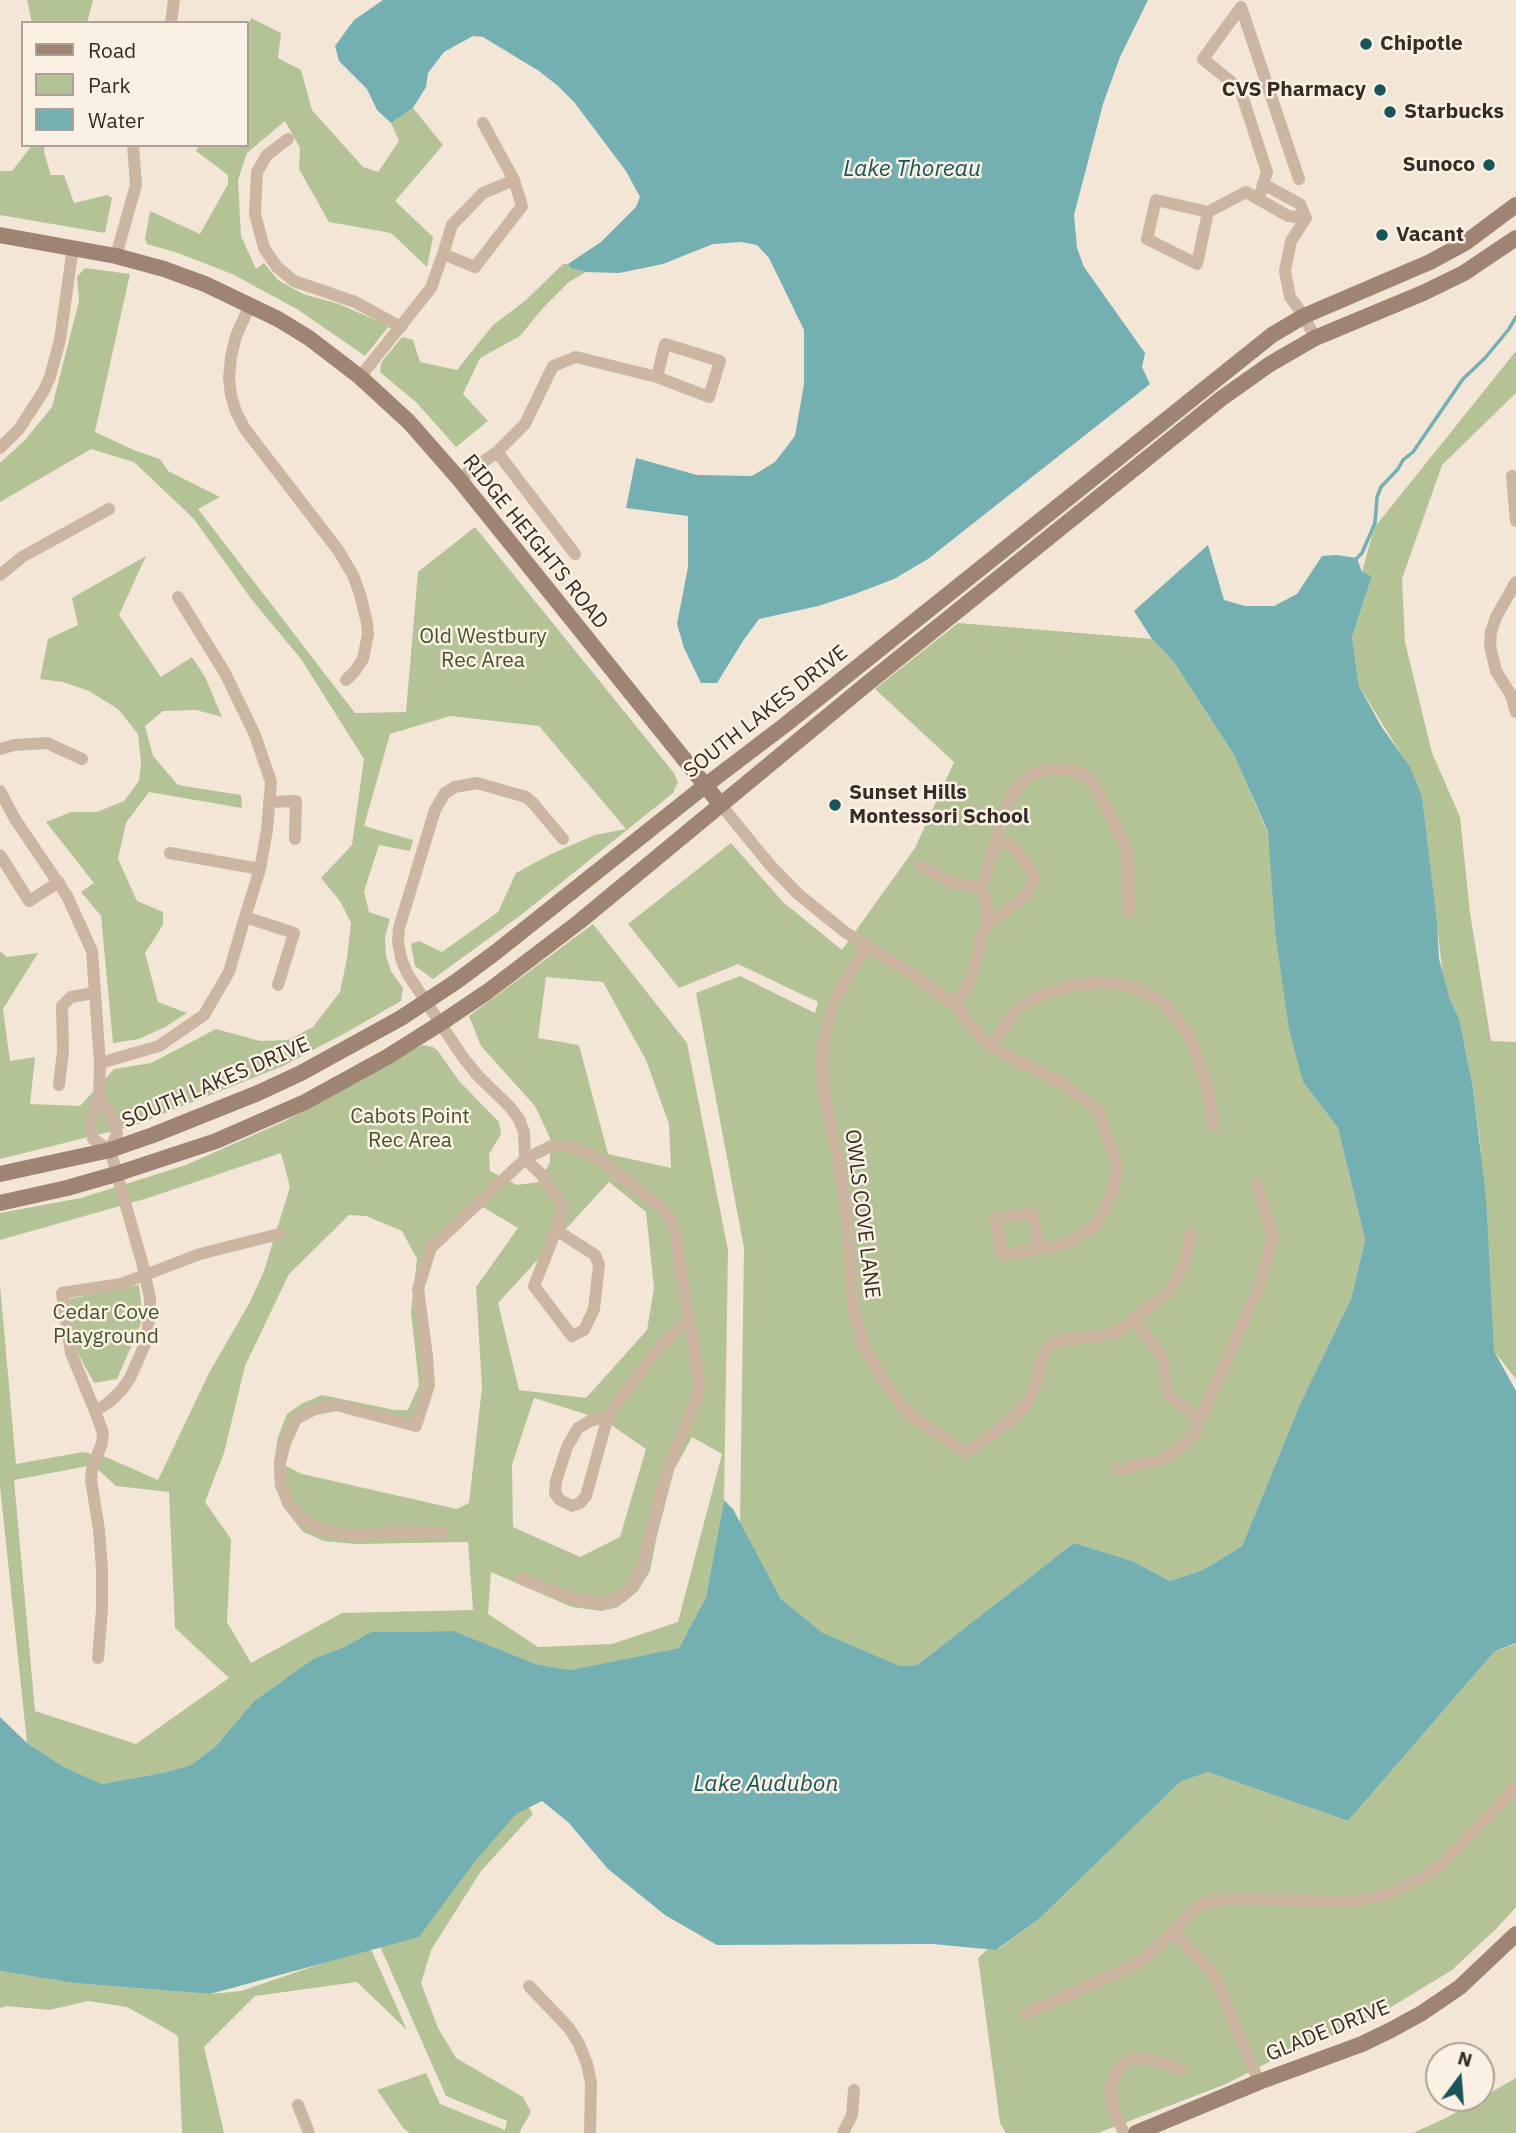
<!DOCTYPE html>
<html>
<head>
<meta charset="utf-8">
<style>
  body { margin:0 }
  #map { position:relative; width:1516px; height:2133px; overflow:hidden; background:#f3e6d7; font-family:"IBM Plex Sans",sans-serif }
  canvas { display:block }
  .legend { position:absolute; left:21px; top:21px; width:228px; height:126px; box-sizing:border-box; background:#faf0e4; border:2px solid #aca198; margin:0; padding:9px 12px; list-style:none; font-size:21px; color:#362b25 }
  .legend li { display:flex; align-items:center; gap:14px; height:35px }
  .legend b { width:35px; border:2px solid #aca198 }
  .north { position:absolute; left:1425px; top:2042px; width:70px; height:70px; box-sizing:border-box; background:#faf0e4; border:2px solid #aca198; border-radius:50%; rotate:16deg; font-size:19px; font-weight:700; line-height:28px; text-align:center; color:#362b25 }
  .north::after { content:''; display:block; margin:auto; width:24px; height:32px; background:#18555a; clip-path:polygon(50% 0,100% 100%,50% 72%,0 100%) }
</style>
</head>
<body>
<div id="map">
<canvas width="1516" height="2133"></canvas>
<ul class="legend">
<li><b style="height:9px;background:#9f8474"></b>Road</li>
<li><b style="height:19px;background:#b3c396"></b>Park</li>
<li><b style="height:19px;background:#74afb2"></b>Water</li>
</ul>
<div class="north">N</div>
</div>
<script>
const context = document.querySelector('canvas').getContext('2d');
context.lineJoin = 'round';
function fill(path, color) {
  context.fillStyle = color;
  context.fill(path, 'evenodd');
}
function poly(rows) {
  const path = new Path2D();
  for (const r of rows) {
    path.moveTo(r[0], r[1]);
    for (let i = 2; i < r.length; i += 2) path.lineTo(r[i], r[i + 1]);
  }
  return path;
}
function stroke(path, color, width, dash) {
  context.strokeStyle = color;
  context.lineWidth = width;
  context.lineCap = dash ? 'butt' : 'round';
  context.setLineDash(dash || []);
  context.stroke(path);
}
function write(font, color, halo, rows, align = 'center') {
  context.font = font + ' "IBM Plex Sans",sans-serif';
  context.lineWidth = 5;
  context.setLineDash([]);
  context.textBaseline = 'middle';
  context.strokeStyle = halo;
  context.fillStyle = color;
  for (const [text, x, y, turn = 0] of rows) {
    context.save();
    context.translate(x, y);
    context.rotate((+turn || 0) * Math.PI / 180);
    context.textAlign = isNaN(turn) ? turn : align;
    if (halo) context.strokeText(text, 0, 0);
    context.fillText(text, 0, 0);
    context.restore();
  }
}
const green = poly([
  [27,0,93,0,87,23,32,23],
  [251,18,281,33,278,58,301,70,312,110,363,167,378,172,399,141,391,123,413,108,443,145,395,201,433,237,427,267,391,233,329,222,299,169,300,148,285,121,247,153,238,180,241,236,256,269,264,263,278,280,303,294,339,304,389,326,365,356,297,309,232,274,178,253,147,244,145,239,150,211,200,234,228,184,228,175,196,151,199,145,247,145,247,30],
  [32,145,45,145,44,152,51,175,64,175,74,203,107,195,112,198,105,233,0,215,0,171,12,171],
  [563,264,568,264,570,268,586,272,569,282,543,308,520,336,480,358,463,394,488,421,456,447,417,403,380,372,381,363,402,337,413,340,420,362,457,370,493,325,526,300],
  [85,268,130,274,95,432,136,451,160,459,168,471,220,497,198,509,355,713,406,712,418,572,475,527,674,773,678,782,673,793,521,915,433,979,415,966,411,944,419,941,442,952,498,912,516,873,551,854,595,835,626,829,539,726,450,716,390,734,364,826,413,840,410,851,379,845,364,891,369,912,390,919,385,937,386,956,391,971,403,988,401,1001,347,1032,283,1066,133,1126,0,1159,0,951,7,957,38,953,3,1009,10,1061,35,1057,30,1104,80,1106,114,1069,151,1063,216,1029,260,1041,288,1040,313,1027,340,992,347,958,351,923,340,901,321,878,352,845,364,759,301,659,252,600,194,519,134,462,91,449,0,502,0,463,25,440,52,407,79,301,77,277],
  [1516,351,1516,393,1442,465,1402,579,1405,642,1432,753,1460,817,1470,913,1491,1041,1516,1042,1516,1379,1494,1351,1480,1142,1473,1088,1459,1018,1450,1000,1443,977,1422,796,1409,767,1359,686,1352,637,1372,576,1362,572,1374,528],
  [146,556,119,615,161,677,192,657,205,677,222,717,196,710,163,711,145,726,153,756,178,785,241,795,242,808,149,792,126,823,118,859,137,901,163,912,163,925,145,953,158,1002,187,1013,165,1027,139,1039,113,1043,101,916,81,892,94,883,46,822,71,812,97,812,124,801,139,781,141,763,138,734,118,709,89,691,63,682,40,679,48,639,78,625,72,598],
  [958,623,1152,639,1174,662,1234,755,1269,836,1275,931,1303,1082,1338,1128,1365,1240,1351,1299,1301,1402,1242,1546,1203,1570,1170,1581,1132,1561,1074,1543,917,1665,900,1666,823,1633,781,1599,740,1523,744,1248,696,993,740,976,815,1013,818,1002,738,964,679,988,628,924,731,843,783,902,842,950,915,848,954,762,875,689],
  [593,924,687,1043,728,1250,724,1500,706,1597,679,1648,570,1670,536,1664,454,1631,371,1632,344,1647,313,1659,254,1701,216,1746,191,1765,162,1773,102,1784,64,1767,27,1743,0,1486,0,1285,16,1464,83,1452,106,1457,158,1480,209,1373,250,1302,264,1271,290,1187,281,1153,148,1198,0,1240,0,1213,81,1198,186,1165,285,1121,422,1045,433,1047,438,1051,459,1081,499,1122,501,1134,489,1154,490,1171,517,1185,539,1182,550,1162,550,1138,535,1106,481,1046,469,1016],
  [546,977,603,982,646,1060,669,1124,671,1168,608,1154,579,1045,538,1038],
  [609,1182,646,1212,654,1288,647,1330,586,1398,519,1390,498,1303],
  [478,1204,518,1228,476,1287,482,1387,469,1503,457,1509,302,1474,280,1463,296,1419,336,1405,416,1426,429,1385,418,1289,431,1248],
  [349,1215,366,1216,402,1231,417,1259,411,1311,419,1385,408,1410,395,1410,322,1395,301,1404,287,1414,278,1437,274,1462,275,1487,285,1509,303,1532,324,1541,356,1544,468,1542,473,1610,342,1613,251,1663,227,1622,231,1539,205,1502,224,1453,245,1366,289,1274],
  [534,1398,604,1420,646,1449,620,1537,580,1557,513,1527,512,1465],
  [692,1437,722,1454,678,1622,612,1644,538,1647,488,1614,491,1572,572,1607,602,1611,618,1607,637,1592,650,1571,656,1540,674,1470],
  [93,1465,116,1486,169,1492,175,1628,229,1678,136,1744,35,1711,14,1480],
  [139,1285,143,1319,117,1379,94,1383,76,1350,69,1299],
  [1516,1644,1516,1907,1497,1928,1452,1970,1370,2020,1273,2060,1226,2084,1098,2133,1006,2133,1000,2123,978,1958,988,1949,997,1950,1039,1919,1180,1782,1208,1772,1348,1821,1495,1651],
  [521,1795,533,1814,481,1871,431,1950,421,1983,438,2028,456,2058,523,2097,531,2112,519,2133,410,2133,404,2129,377,2090,426,2073,440,2104,505,2130,507,2121,446,2096,379,1944],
  [370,1947,407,2030,357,1982,255,1996,204,2047,224,2133,182,2133,178,2036,163,2027,127,2007,88,2001,49,2010,7,2006,0,2008,0,1971,74,1983,210,1994,241,1991],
  [1516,2078,1516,2133,1413,2133,1446,2118]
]);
const water = poly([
  [383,0,1148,0,1120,57,1103,104,1074,215,1077,248,1084,267,1145,353,1142,367,1150,384,928,559,894,579,852,595,818,606,759,619,743,641,717,683,701,683,684,648,677,624,688,567,688,516,626,508,636,458,697,475,752,476,775,462,795,436,804,384,804,330,769,258,757,245,741,242,713,244,663,264,619,273,586,272,570,268,568,264,601,242,636,207,640,197,626,171,574,102,558,86,539,71,483,37,473,36,444,52,428,73,426,87,413,108,391,123,377,110,367,89,339,61,335,46,354,20],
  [1208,545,1224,600,1245,606,1274,606,1297,594,1322,556,1337,555,1357,558,1362,572,1372,576,1352,637,1359,686,1381,726,1410,767,1422,796,1437,922,1439,959,1450,1000,1459,1018,1473,1088,1486,1198,1494,1351,1516,1391,1516,1643,1495,1651,1348,1821,1208,1772,1180,1782,1039,1919,996,1950,933,1944,717,1945,665,1915,608,1869,568,1822,542,1801,516,1814,476,1860,419,1937,210,1994,74,1983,0,1971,0,1717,27,1743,64,1767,102,1784,162,1773,191,1765,216,1746,254,1701,313,1659,344,1647,371,1632,454,1631,536,1664,570,1670,679,1648,706,1597,724,1500,733,1509,781,1599,823,1633,900,1666,917,1665,1074,1543,1132,1561,1170,1581,1203,1570,1242,1546,1301,1402,1351,1299,1365,1240,1338,1128,1303,1082,1289,1029,1275,931,1268,832,1234,755,1174,662,1152,639,1134,611]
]);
const stream = poly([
  [1357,558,1362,553,1375,523,1377,497,1381,487,1398,469,1403,460,1413,452,1463,379,1485,358,1509,329,1516,317]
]);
const street = poly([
  [171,23,174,0],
  [483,123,514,180],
  [288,139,267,155,257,172,255,214,264,248,277,267,294,281,355,302,401,327],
  [514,180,522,206,475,267,443,254,452,225,483,193,514,180],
  [1263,184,1300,204,1306,218],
  [1259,198,1267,172,1240,89,1203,59,1241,7,1299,179],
  [1208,212,1197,264,1147,239,1156,200,1208,212,1246,192,1288,216,1306,218],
  [1306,218,1291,241,1285,271,1290,297,1304,316,1315,338],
  [116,256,136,185,133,145],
  [250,305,236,336,231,357,229,378,231,395,236,412,245,429,338,550,353,575,360,594,367,623,368,634,363,659,355,671,346,680],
  [360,377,431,288,443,254],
  [0,448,19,429,43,392,50,377,60,340,73,247],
  [497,452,575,554],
  [1512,476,1516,521],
  [459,479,497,452,525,424,553,366,576,357,657,377,709,397,720,361,665,344,657,377],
  [0,575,22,557,109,509],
  [1516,582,1496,617,1491,632,1490,646,1496,671,1511,695,1516,712],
  [178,597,225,673,255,735,271,782,267,830,260,869,245,917],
  [0,749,14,745,47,743,82,759],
  [0,791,15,819,67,896,92,951,100,1063,99,1099,91,1121,92,1132,93,1139,110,1150],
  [269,802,296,801,295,839],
  [721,805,770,865,798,894,845,932,910,973,956,1005,973,1027,991,1047,1014,1012,1039,996,1071,986,1104,982,1137,988,1165,1004,1189,1035,1206,1081,1214,1126],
  [170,853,260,869],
  [0,855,29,901,59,882],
  [921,865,950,882,982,888],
  [988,922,997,918,1028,893,1034,877,1030,868,1012,845,997,840],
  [867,946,843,985,832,1007,823,1045,822,1068,824,1092,838,1157,846,1212,854,1310,864,1346,881,1377,909,1414,966,1453,1009,1422,1027,1403,1036,1383,1043,1357,1049,1345,1064,1340,1101,1336,1116,1333,1170,1291,1184,1265,1191,1233],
  [956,1005,972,977,979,952,979,942,988,922,988,912,982,888,1006,808,1015,790,1034,773,1050,769,1066,769,1082,774,1096,788,1128,850,1129,912],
  [991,1047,1060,1082,1098,1110,1118,1167,1112,1195,1095,1226,1067,1244,1039,1249,1003,1255,995,1218,1033,1213,1039,1249],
  [100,1063,159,1046,204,1015,229,972,245,917,294,933,278,985],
  [59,1085,63,1051,62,1006,71,997,94,993],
  [99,1099,110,1113,117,1133,110,1150],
  [525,1159,524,1132,519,1119,509,1106,478,1076,462,1056,407,973,401,958,398,942,399,928,435,810,445,793,455,787,477,783,526,797,533,803,563,839],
  [525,1159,540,1173,563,1206,559,1223,534,1286,572,1336,584,1330,594,1309,599,1265,595,1255,556,1230],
  [1134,1320,1162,1356,1166,1386,1170,1396,1200,1420],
  [95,1411,71,1353,62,1293,121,1284,200,1254,279,1234],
  [608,1416,586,1496,580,1503,572,1506,560,1500,555,1493,556,1481,567,1447,578,1428,590,1421,608,1416,664,1341,681,1327,689,1324],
  [1117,1470,1158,1461,1177,1451,1195,1432,1261,1282,1273,1237,1257,1184],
  [442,1533,393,1532,354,1536,323,1530,301,1519,288,1503,281,1484,280,1463,285,1443,296,1419,315,1409,336,1405,416,1426,429,1385,427,1356,418,1289,431,1248,525,1159,549,1147,561,1145,590,1153,657,1204,668,1215,674,1229,698,1373,699,1392,668,1467,640,1573,633,1585,619,1598,603,1604,572,1598,521,1579],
  [98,1658,102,1609,102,1569,99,1530,91,1480,92,1469,102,1443,103,1433,95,1411,108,1403,121,1391,130,1378,145,1344,150,1315,150,1298,142,1262,110,1150],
  [529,1986,569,2028,579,2044,587,2064,591,2083,590,2133],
  [1026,2014,1134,1965,1156,1949,1173,1932],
  [1259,2082,1215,1977,1202,1961,1173,1932,1193,1910,1208,1902,1231,1899,1353,1902,1387,1894,1417,1881,1443,1863,1516,1787],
  [298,2105,309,2133],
  [843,2133,852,2115,854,2090],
  [1124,2133,1113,2109,1111,2088,1116,2072,1125,2062,1139,2058,1166,2064,1182,2070]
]);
const secondary = poly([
  [0,235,116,256,164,269,205,284,278,319,309,338,360,377,409,422,459,479,721,805],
  [0,1174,110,1150,153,1135,258,1093,301,1073,401,1018,457,981,496,952,706,785,785,725,1272,335,1304,316,1430,262,1465,243,1516,205],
  [0,1203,67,1188,116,1174,216,1141,305,1102,387,1057,441,1023,487,992,579,922,868,683,1222,398,1270,364,1315,338,1423,293,1464,273,1516,238],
  [1136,2133,1259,2082,1362,2044,1391,2030,1422,2013,1460,1987,1516,1934]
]);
const markers = [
  [1366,44,7,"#18555a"],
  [1380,90,7,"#18555a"],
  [1390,112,7,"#18555a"],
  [1489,165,7,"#18555a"],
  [1382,235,7,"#18555a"],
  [835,805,7,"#18555a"]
];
const poiNames = [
  ["Chipotle",1380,44],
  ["CVS Pharmacy",1366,90,"right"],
  ["Starbucks",1404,112],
  ["Sunoco",1475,165,"right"],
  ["Vacant",1396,235],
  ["Sunset Hills",849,793],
  ["Montessori School",849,817]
];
const streetNames = [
  ["RIDGE HEIGHTS ROAD",535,542,51],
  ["SOUTH LAKES DRIVE",766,712,-38],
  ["SOUTH LAKES DRIVE",216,1083,-23],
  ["OWLS COVE LANE",862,1214,83],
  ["GLADE DRIVE",1328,2031,-22]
];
const parkNames = [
  ["Old Westbury",483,637],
  ["Rec Area",483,661],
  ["Cabots Point",410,1117],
  ["Rec Area",410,1141],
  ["Cedar Cove",106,1313],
  ["Playground",106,1337]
];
const waterNames = [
  ["Lake Thoreau",912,169],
  ["Lake Audubon",766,1784]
];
fill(green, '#b3c396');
fill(water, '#74afb2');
stroke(stream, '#74afb2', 3.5);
stroke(street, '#ccb6a2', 12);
stroke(secondary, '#9f8474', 16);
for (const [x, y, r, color] of markers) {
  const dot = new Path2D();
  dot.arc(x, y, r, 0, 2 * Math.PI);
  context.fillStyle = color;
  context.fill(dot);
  stroke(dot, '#faf0e4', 2.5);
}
write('bold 21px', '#362b25', '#faf0e4', poiNames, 'left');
write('21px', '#362b25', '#faf0e4', streetNames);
write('21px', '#445627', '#faf0e4', parkNames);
write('italic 23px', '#18555a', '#faf0e4', waterNames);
</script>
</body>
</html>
